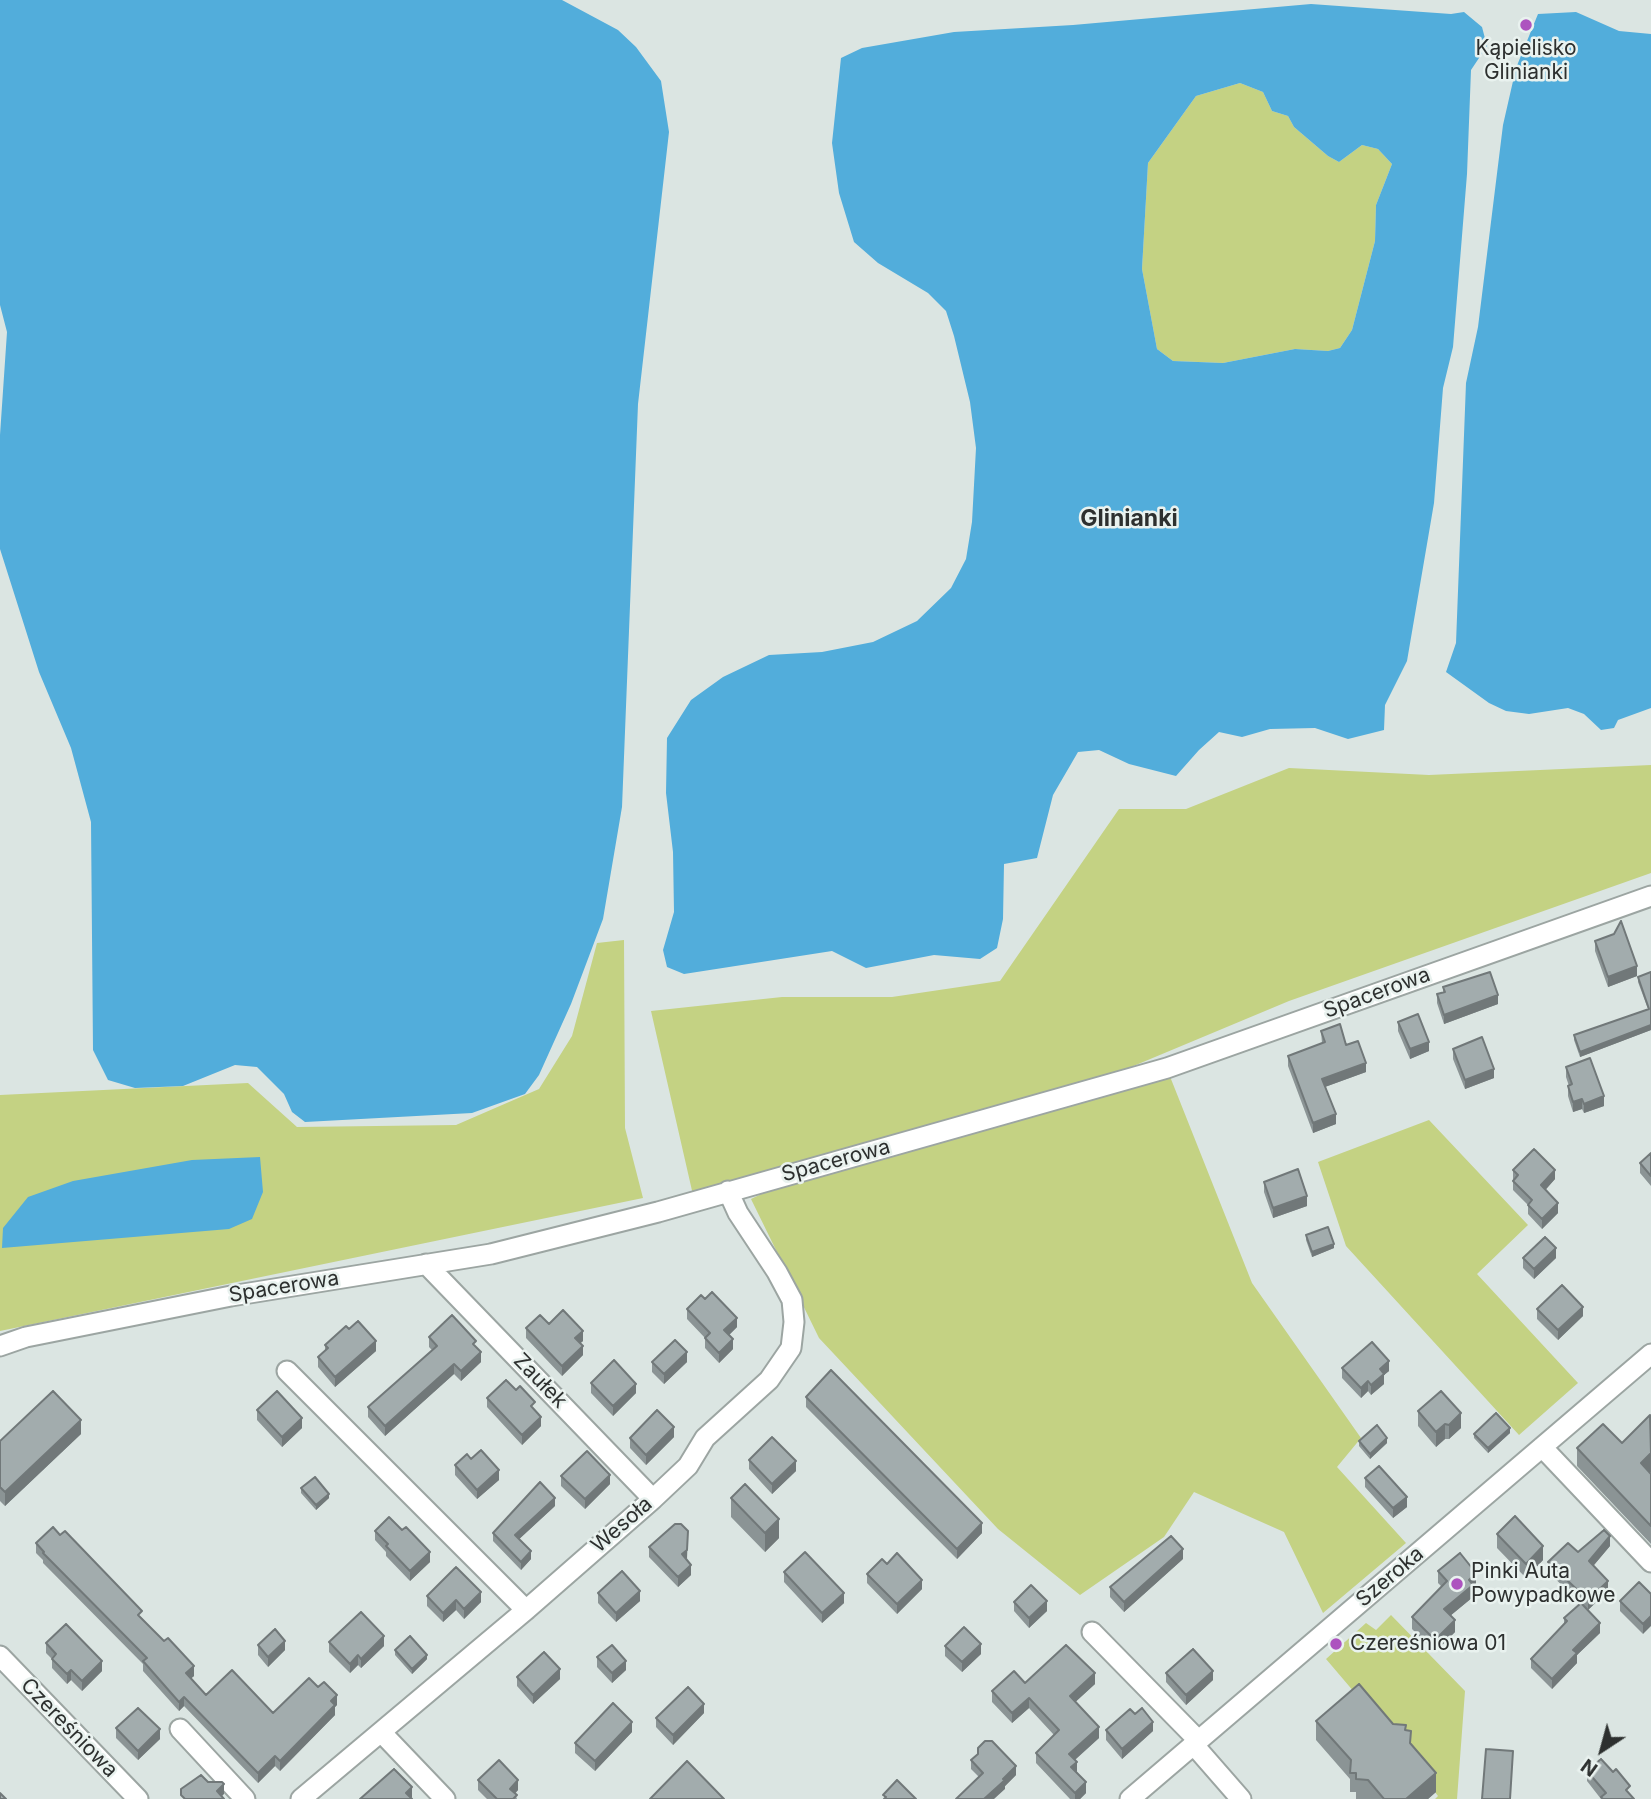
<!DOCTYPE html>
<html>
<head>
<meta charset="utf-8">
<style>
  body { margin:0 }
  #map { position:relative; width:1651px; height:1799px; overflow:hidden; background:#dbe5e2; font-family:Inter,sans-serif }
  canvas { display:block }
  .north { position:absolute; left:1567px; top:1715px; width:70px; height:70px; -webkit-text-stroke:5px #e9f2ef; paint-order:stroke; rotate:216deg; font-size:19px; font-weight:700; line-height:28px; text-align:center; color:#2d302f }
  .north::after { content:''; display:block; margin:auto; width:24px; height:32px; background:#2d302f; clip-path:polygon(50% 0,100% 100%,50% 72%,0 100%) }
</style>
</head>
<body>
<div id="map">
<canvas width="1651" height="1799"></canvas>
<div class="north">N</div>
</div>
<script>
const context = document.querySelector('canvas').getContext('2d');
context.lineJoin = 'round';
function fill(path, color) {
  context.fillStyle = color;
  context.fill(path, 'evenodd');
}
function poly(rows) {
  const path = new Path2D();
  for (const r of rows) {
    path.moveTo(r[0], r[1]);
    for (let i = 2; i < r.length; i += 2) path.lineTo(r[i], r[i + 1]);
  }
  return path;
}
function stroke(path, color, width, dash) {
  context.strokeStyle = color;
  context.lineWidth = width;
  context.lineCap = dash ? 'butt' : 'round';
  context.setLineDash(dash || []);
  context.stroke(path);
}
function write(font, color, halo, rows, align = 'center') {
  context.font = font + ' Inter,sans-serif';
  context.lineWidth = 5;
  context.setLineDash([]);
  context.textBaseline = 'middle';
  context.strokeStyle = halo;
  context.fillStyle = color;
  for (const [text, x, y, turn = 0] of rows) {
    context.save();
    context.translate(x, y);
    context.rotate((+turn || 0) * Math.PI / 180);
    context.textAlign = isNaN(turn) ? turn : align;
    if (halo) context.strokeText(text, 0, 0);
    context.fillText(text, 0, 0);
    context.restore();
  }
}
const green = poly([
  [1240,83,1263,92,1272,111,1288,116,1294,127,1328,156,1339,162,1362,145,1378,149,1392,164,1376,205,1375,241,1352,330,1340,348,1328,351,1295,349,1223,363,1173,361,1157,349,1142,269,1148,163,1196,96],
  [1651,765,1651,873,1289,1001,1100,1080,693,1195,651,1011,782,997,892,997,1000,981,1119,809,1186,809,1289,768,1429,775],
  [624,940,625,1128,643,1198,0,1331,0,1095,248,1083,297,1127,456,1125,539,1089,572,1036,597,943],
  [1169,1074,1252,1283,1361,1438,1337,1467,1406,1543,1323,1613,1284,1532,1194,1492,1164,1537,1080,1595,998,1529,819,1338,751,1199,784,1183],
  [1429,1120,1528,1225,1477,1274,1578,1383,1519,1435,1346,1246,1318,1162],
  [1391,1615,1465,1691,1457,1799,1435,1799,1438,1796,1395,1740,1326,1659,1366,1623,1376,1630]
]);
const water = poly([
  [0,0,562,0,618,30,636,47,661,81,669,132,638,404,622,807,603,919,571,1004,539,1075,525,1094,472,1113,305,1122,292,1112,284,1094,257,1067,235,1065,183,1086,135,1088,108,1080,93,1050,91,822,71,748,39,672,0,549,0,435,7,332,0,305],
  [1311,4,1451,14,1464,12,1482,27,1487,46,1471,70,1467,174,1453,347,1443,388,1434,503,1407,661,1385,705,1384,730,1348,739,1315,728,1270,729,1242,737,1219,732,1199,750,1176,776,1129,764,1099,750,1078,752,1053,795,1037,858,1004,864,1003,919,997,948,980,959,934,955,866,968,832,951,684,974,667,967,663,950,674,912,673,852,666,793,667,738,691,700,723,677,769,655,822,652,873,642,917,621,951,588,966,559,972,522,976,448,970,402,954,336,946,311,928,293,878,263,854,242,839,193,832,143,841,58,862,48,954,32,1073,25],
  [1240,83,1263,92,1272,111,1288,116,1294,127,1328,156,1339,162,1362,145,1378,149,1392,164,1376,205,1375,241,1352,330,1340,348,1328,351,1295,349,1223,363,1173,361,1157,349,1142,269,1148,163,1196,96],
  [1576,12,1619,31,1651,34,1651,708,1618,720,1614,728,1601,730,1584,714,1568,708,1529,714,1506,711,1489,703,1446,672,1456,643,1466,383,1478,327,1503,125,1516,68,1538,14],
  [260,1157,263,1192,252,1219,229,1229,2,1248,3,1228,28,1197,73,1181,192,1160]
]);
const minor = poly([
  [426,1264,653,1499],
  [0,1346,26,1337,231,1296,491,1254,658,1212,1167,1068,1651,896],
  [287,1371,526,1610],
  [1542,1447,1651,1562],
  [1092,1632,1198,1740],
  [0,1656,138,1799],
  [180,1729,245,1799],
  [381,1732,445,1799],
  [1193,1744,1241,1799],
  [301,1799,526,1610,653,1499,688,1466,705,1438,769,1380,791,1348,794,1322,792,1300,777,1272,738,1213,728,1191],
  [1130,1799,1651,1354]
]);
const wall = poly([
  [1595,941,1637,976,1608,987,1595,951],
  [1651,972,1651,1030,1580,1057,1574,1040,1574,1035,1648,1009,1638,982,1638,977],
  [1443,987,1498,1004,1444,1024,1437,1003,1437,994,1443,992],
  [1398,1022,1429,1051,1410,1059,1398,1031],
  [1321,1031,1346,1045,1366,1072,1325,1087,1336,1124,1313,1133,1288,1066,1288,1056,1322,1043],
  [1453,1049,1494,1078,1465,1089,1453,1059],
  [1566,1067,1604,1106,1584,1113,1582,1109,1573,1112,1568,1096,1568,1086,1569,1086,1566,1077],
  [1651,1153,1651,1186,1640,1173,1640,1163],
  [1513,1170,1555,1179,1545,1190,1558,1213,1542,1229,1528,1214,1528,1205,1513,1190],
  [1264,1182,1307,1206,1273,1218,1264,1192],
  [1306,1235,1334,1248,1312,1257,1306,1240],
  [1523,1258,1556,1258,1534,1279,1523,1268],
  [687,1309,737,1327,729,1335,733,1349,719,1363,705,1348,705,1338,687,1319],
  [1537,1309,1583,1316,1558,1340,1537,1319],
  [549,1324,583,1341,580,1343,583,1355,562,1376,526,1338,526,1328],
  [349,1329,376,1351,335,1387,318,1367,318,1357,325,1351,325,1345],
  [429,1337,476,1347,481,1362,461,1381,454,1374,385,1436,368,1417,368,1407,432,1350,429,1347],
  [652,1362,687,1362,664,1384,652,1372],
  [1342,1368,1389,1371,1384,1375,1384,1384,1371,1395,1368,1391,1361,1398,1342,1378],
  [591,1383,636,1393,613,1416,591,1393],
  [806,1397,982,1533,957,1559,806,1407],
  [487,1398,535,1411,541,1426,522,1445,487,1407],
  [257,1410,302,1428,282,1447,257,1420],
  [1418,1411,1461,1428,1449,1439,1445,1439,1436,1447,1418,1426],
  [1510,1433,1488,1453,1474,1438,1474,1434],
  [81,1434,5,1506,0,1501,0,1441],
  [674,1437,646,1465,630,1448,630,1438],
  [1359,1441,1387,1443,1370,1459,1359,1446],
  [1577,1448,1651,1474,1651,1544,1577,1466],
  [471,1459,499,1480,477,1499,455,1475,455,1465],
  [749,1460,796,1471,772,1494,749,1469],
  [561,1476,610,1484,585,1509,561,1486],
  [1365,1478,1407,1507,1393,1518,1365,1487],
  [301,1488,329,1498,316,1510,301,1493],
  [731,1498,779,1538,765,1552,731,1517],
  [555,1506,519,1539,531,1559,521,1570,493,1541,493,1533],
  [375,1531,430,1562,410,1581,386,1556,386,1552,375,1540],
  [1497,1534,1543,1560,1526,1578,1497,1548],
  [36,1543,142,1618,194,1676,191,1678,206,1695,273,1713,337,1705,335,1707,335,1715,280,1771,275,1766,258,1783,184,1706,179,1711,143,1671,143,1664,43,1563,43,1560,36,1553],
  [1610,1546,1593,1566,1608,1591,1588,1610,1548,1572,1548,1562,1578,1552],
  [649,1547,691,1575,678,1587,649,1557],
  [1183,1559,1124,1612,1110,1597,1110,1587],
  [887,1564,922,1589,897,1614,867,1583,867,1574],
  [1438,1571,1476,1585,1473,1589,1473,1597,1451,1615,1455,1632,1435,1652,1412,1629,1412,1617,1442,1587,1438,1583],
  [784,1572,844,1603,822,1623,784,1582],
  [598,1593,640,1601,616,1622,598,1603],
  [1651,1594,1643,1634,1620,1611,1620,1601],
  [427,1596,481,1602,464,1619,456,1610,443,1622,427,1606],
  [1014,1602,1047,1611,1029,1628,1014,1611],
  [1564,1618,1600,1633,1577,1655,1577,1663,1552,1689,1531,1668,1531,1659,1564,1624],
  [329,1642,384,1646,361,1668,358,1665,350,1673,329,1652],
  [46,1643,102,1671,82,1691,71,1680,67,1684,52,1668,52,1659,46,1653],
  [258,1645,285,1650,268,1667,258,1655],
  [945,1646,981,1654,962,1672,945,1656],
  [395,1650,427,1659,412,1674,395,1655],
  [597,1657,626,1670,612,1683,597,1667],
  [1166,1673,1213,1680,1186,1705,1166,1682],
  [517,1677,560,1679,533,1704,517,1686],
  [1025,1683,1095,1684,1075,1702,1099,1738,1075,1760,1077,1772,1086,1793,1080,1799,1070,1799,1036,1763,1036,1753,1054,1735,1029,1708,1012,1723,992,1702,992,1691],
  [704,1713,673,1745,656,1727,656,1718],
  [1135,1714,1153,1731,1122,1759,1106,1740,1106,1730],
  [1316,1721,1393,1724,1406,1730,1411,1745,1436,1792,1428,1799,1356,1799,1356,1792,1350,1792,1350,1779,1316,1740],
  [116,1728,160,1739,138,1760,116,1738],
  [632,1732,595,1771,575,1753,575,1743],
  [971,1760,1016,1775,1005,1786,1005,1789,979,1777,971,1769],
  [1587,1771,1630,1794,1634,1799,1601,1799,1587,1781],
  [478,1780,518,1790,515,1794,517,1799,487,1799,478,1790]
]);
const shadedWall = poly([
  [1637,966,1637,976,1608,987,1608,977],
  [1498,995,1498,1004,1444,1024,1444,1015],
  [1651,1025,1651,1030,1580,1057,1580,1052],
  [1429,1042,1429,1051,1410,1059,1410,1049],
  [1366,1063,1366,1072,1322,1088,1322,1079],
  [1494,1069,1494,1078,1465,1089,1465,1080],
  [1604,1096,1604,1106,1584,1113,1584,1104],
  [1582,1099,1582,1109,1573,1112,1573,1102],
  [1336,1114,1336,1124,1313,1133,1313,1123],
  [1555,1170,1555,1179,1541,1195,1541,1185],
  [1307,1196,1307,1206,1273,1218,1273,1208],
  [1558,1203,1558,1213,1542,1229,1542,1219],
  [1334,1244,1334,1248,1312,1257,1312,1252],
  [1556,1248,1556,1258,1534,1279,1534,1269],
  [1583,1307,1583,1316,1558,1340,1558,1330],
  [737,1318,737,1327,724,1340,724,1330],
  [583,1331,583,1341,575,1348,575,1338],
  [733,1339,733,1349,719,1363,719,1353],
  [376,1341,376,1351,335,1387,335,1377],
  [583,1346,583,1355,562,1376,562,1366],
  [481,1352,481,1362,461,1381,461,1371],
  [687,1352,687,1362,664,1384,664,1374],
  [1389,1361,1389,1371,1384,1375,1384,1384,1371,1395,1371,1385,1380,1369],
  [454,1364,454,1374,385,1436,385,1426],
  [1368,1381,1368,1391,1361,1398,1361,1388],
  [636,1384,636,1393,613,1416,613,1406],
  [1461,1413,1461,1428,1449,1439,1449,1425],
  [541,1417,541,1426,522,1445,522,1435],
  [302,1418,302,1428,282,1447,282,1437],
  [81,1420,81,1434,5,1506,5,1492],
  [1445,1424,1445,1439,1436,1447,1436,1432],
  [674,1427,674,1437,646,1465,646,1455],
  [1510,1428,1510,1433,1488,1453,1488,1448],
  [1387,1438,1387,1443,1370,1459,1370,1454],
  [1651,1453,1651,1472,1641,1481,1641,1463],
  [796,1461,796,1471,772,1494,772,1484],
  [499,1470,499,1480,477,1499,477,1490],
  [610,1475,610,1484,585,1509,585,1499],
  [329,1494,329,1498,316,1510,316,1505],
  [1407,1497,1407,1507,1393,1518,1393,1508],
  [555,1498,555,1506,515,1543,515,1535],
  [779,1519,779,1538,765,1552,765,1533],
  [982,1523,982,1533,957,1559,957,1549],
  [688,1531,687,1559,682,1554],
  [1610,1536,1610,1546,1589,1571,1589,1561],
  [1543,1546,1543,1560,1526,1578,1526,1564],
  [1183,1549,1183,1559,1124,1612,1124,1602],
  [531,1551,531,1559,521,1570,521,1562],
  [430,1552,430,1562,410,1581,410,1571],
  [691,1565,691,1575,678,1587,678,1577],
  [1476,1573,1476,1585,1473,1589,1473,1597,1444,1621,1444,1609,1469,1580],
  [922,1580,922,1589,897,1614,897,1604],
  [1608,1581,1608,1591,1588,1610,1588,1600],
  [640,1591,640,1601,616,1622,616,1613],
  [481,1592,481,1602,464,1619,464,1609],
  [844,1593,844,1603,822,1623,822,1613],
  [456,1600,456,1610,443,1622,443,1613],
  [1047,1601,1047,1611,1029,1628,1029,1618],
  [1651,1616,1651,1626,1643,1634,1643,1624],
  [1455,1620,1455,1632,1435,1652,1435,1640],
  [1600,1623,1600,1633,1577,1655,1577,1663,1552,1689,1552,1679,1573,1650],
  [384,1636,384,1646,361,1668,361,1659],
  [285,1641,285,1650,268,1667,268,1657],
  [981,1644,981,1654,962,1672,962,1662],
  [358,1655,358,1665,350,1673,350,1664],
  [427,1655,427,1659,412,1674,412,1669],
  [102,1661,102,1671,82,1691,82,1681],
  [626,1661,626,1670,612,1683,612,1673],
  [194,1666,194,1676,186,1683,186,1673],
  [560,1669,560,1679,533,1704,533,1695],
  [71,1670,71,1680,67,1684,67,1674],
  [1213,1671,1213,1680,1186,1705,1186,1695],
  [1095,1673,1095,1684,1070,1707,1070,1696],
  [337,1695,337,1705,335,1707,335,1715,280,1771,280,1761,331,1701],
  [184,1697,184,1706,179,1711,179,1702],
  [1029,1698,1029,1708,1012,1723,1012,1713],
  [704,1704,704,1713,673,1745,673,1735],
  [632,1722,632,1732,595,1771,595,1761],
  [1153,1722,1153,1731,1122,1759,1122,1749],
  [1099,1727,1099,1738,1069,1765,1069,1754],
  [160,1729,160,1739,138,1760,138,1751],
  [275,1756,275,1766,258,1783,258,1773],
  [1077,1762,1077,1772,1071,1767],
  [1016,1766,1016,1775,1005,1786,1005,1789,994,1799,984,1799],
  [1436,1773,1436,1792,1428,1799,1406,1799],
  [518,1780,518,1790,510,1798,510,1789],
  [1086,1782,1086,1793,1080,1799,1075,1799,1075,1793],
  [224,1784,224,1794,219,1799,217,1791],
  [412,1787,412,1797,410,1799,406,1793]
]);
const building = poly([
  [1621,921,1637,966,1608,977,1595,941,1614,934,1621,921],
  [1490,972,1498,995,1444,1015,1437,994,1445,992,1443,987,1490,972],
  [1651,972,1651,1025,1580,1052,1574,1035,1649,1009,1638,977,1651,972],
  [1418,1014,1429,1042,1410,1049,1398,1022,1418,1014],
  [1340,1024,1346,1045,1358,1041,1366,1063,1322,1079,1336,1114,1313,1123,1288,1056,1325,1042,1321,1031,1340,1024],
  [1482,1037,1494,1069,1465,1080,1453,1049,1482,1037],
  [1590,1058,1604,1096,1584,1104,1582,1099,1573,1102,1568,1086,1572,1084,1566,1067,1590,1058],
  [1534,1149,1555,1170,1541,1185,1558,1203,1542,1219,1528,1205,1532,1200,1513,1181,1518,1175,1513,1170,1534,1149],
  [1651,1153,1651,1176,1640,1163,1651,1153],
  [1298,1169,1307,1196,1273,1208,1264,1182,1298,1169],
  [1328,1227,1334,1244,1312,1252,1306,1235,1328,1227],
  [1545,1237,1556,1248,1534,1269,1523,1258,1545,1237],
  [1562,1285,1583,1307,1558,1330,1537,1309,1562,1285],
  [712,1292,737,1318,724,1330,733,1339,719,1353,705,1338,710,1333,687,1309,701,1295,705,1299,712,1292],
  [563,1310,583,1331,575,1338,583,1346,562,1366,526,1328,540,1315,549,1324,563,1310],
  [452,1315,476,1341,473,1344,481,1352,461,1371,454,1364,385,1426,368,1407,437,1346,429,1337,452,1315],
  [358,1321,376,1341,335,1377,318,1357,328,1348,325,1345,346,1326,349,1329,358,1321],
  [675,1340,687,1352,664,1374,652,1362,675,1340],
  [1372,1342,1389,1361,1380,1369,1384,1374,1371,1385,1368,1381,1361,1388,1342,1368,1372,1342],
  [614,1360,636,1384,613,1406,591,1383,614,1360],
  [831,1370,982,1523,957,1549,806,1397,831,1370],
  [506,1380,516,1390,520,1386,535,1402,531,1406,541,1417,522,1435,487,1398,506,1380],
  [53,1391,81,1420,5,1492,0,1487,0,1441,53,1391],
  [277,1391,302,1418,282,1437,257,1410,277,1391],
  [1441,1391,1461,1413,1449,1425,1445,1424,1436,1432,1418,1411,1441,1391],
  [657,1410,674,1427,646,1455,630,1438,657,1410],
  [1496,1413,1510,1428,1488,1448,1474,1434,1496,1413],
  [1650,1415,1651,1453,1641,1463,1651,1474,1651,1526,1577,1448,1603,1424,1622,1443,1650,1415],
  [1377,1425,1387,1438,1370,1454,1359,1441,1377,1425],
  [772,1437,796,1461,772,1484,749,1460,772,1437],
  [481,1450,499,1470,477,1490,455,1465,467,1454,471,1459,481,1450],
  [587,1451,610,1475,585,1499,561,1476,587,1451],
  [1379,1466,1407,1497,1393,1508,1365,1478,1379,1466],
  [315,1477,329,1494,316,1505,301,1488,315,1477],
  [540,1482,555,1498,515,1535,531,1551,521,1562,493,1533,540,1482],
  [745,1484,779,1519,765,1533,731,1498,745,1484],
  [1515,1516,1543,1546,1526,1564,1497,1534,1515,1516],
  [389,1517,402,1530,406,1527,430,1552,410,1571,386,1546,388,1544,375,1531,389,1517],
  [675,1524,681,1524,688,1531,687,1550,682,1554,691,1565,678,1577,649,1547,675,1524],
  [53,1527,60,1535,65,1531,142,1611,138,1615,164,1641,168,1638,194,1666,186,1673,206,1695,232,1670,273,1713,309,1678,318,1687,324,1682,337,1695,331,1701,335,1705,280,1761,275,1756,258,1773,184,1697,179,1702,143,1661,147,1658,43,1553,44,1552,36,1543,53,1527],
  [1604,1530,1610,1536,1589,1561,1608,1581,1588,1600,1548,1562,1568,1543,1578,1552,1604,1530],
  [1171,1536,1183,1549,1124,1602,1110,1587,1171,1536],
  [805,1552,844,1593,822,1613,784,1572,805,1552],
  [897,1553,922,1580,897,1604,867,1574,882,1559,887,1564,897,1553],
  [1460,1553,1476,1573,1469,1580,1473,1585,1444,1609,1455,1620,1435,1640,1412,1617,1447,1581,1438,1571,1460,1553],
  [456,1567,481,1592,464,1609,456,1600,443,1613,427,1596,456,1567],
  [622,1571,640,1591,616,1613,598,1593,622,1571],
  [1639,1582,1651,1594,1651,1616,1643,1624,1620,1601,1639,1582],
  [1031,1585,1047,1601,1029,1618,1014,1602,1031,1585],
  [1581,1603,1600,1623,1573,1650,1577,1653,1552,1679,1531,1659,1567,1621,1564,1618,1581,1603],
  [361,1612,384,1636,361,1659,358,1655,350,1664,329,1642,361,1612],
  [66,1624,102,1661,82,1681,71,1670,67,1674,52,1659,56,1654,46,1643,66,1624],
  [964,1627,981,1644,962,1662,945,1646,964,1627],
  [275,1629,285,1641,268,1657,258,1645,275,1629],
  [410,1636,427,1655,412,1669,395,1650,410,1636],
  [612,1645,626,1661,612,1673,597,1657,612,1645],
  [1066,1645,1095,1673,1070,1696,1099,1727,1069,1754,1077,1762,1071,1767,1086,1782,1075,1793,1036,1753,1059,1730,1029,1698,1012,1713,992,1691,1014,1671,1025,1683,1066,1645],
  [1193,1649,1213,1671,1186,1695,1166,1673,1193,1649],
  [544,1652,560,1669,533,1695,517,1677,544,1652],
  [1359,1684,1393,1724,1406,1725,1405,1730,1411,1731,1410,1743,1436,1773,1406,1799,1384,1799,1368,1780,1356,1779,1356,1773,1350,1773,1351,1760,1316,1721,1359,1684],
  [688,1687,704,1704,673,1735,656,1718,688,1687],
  [613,1703,632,1722,595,1761,575,1743,613,1703],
  [138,1708,160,1729,138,1751,116,1728,138,1708],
  [1142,1708,1153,1722,1122,1749,1106,1730,1130,1709,1135,1714,1142,1708],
  [985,1741,992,1741,1016,1766,1003,1779,1005,1780,984,1799,956,1799,983,1773,971,1760,978,1754,978,1748,985,1741],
  [1486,1749,1513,1751,1510,1799,1482,1799,1486,1749],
  [1601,1759,1613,1772,1616,1769,1630,1786,1626,1790,1634,1799,1603,1799,1601,1797,1606,1793,1587,1771,1601,1759],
  [499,1760,518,1780,510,1789,517,1795,513,1799,497,1799,478,1780,499,1760],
  [687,1761,724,1799,650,1799,687,1761],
  [394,1769,412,1787,406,1793,412,1799,360,1799,394,1769],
  [201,1775,208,1782,222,1782,224,1784,217,1791,224,1799,185,1799,181,1795,181,1789,201,1775],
  [897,1780,916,1799,884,1799,886,1797,883,1795,897,1780],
  [0,1793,6,1799,0,1799,0,1793]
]);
const markers = [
  [1526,25,7,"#ad53bf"],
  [1457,1584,7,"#ad53bf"],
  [1336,1644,7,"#ad53bf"]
];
const poiNames = [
  ["Kąpielisko",1526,49,"center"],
  ["Glinianki",1526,73,"center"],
  ["Pinki Auta",1471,1572],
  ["Powypadkowe",1471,1596],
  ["Czereśniowa 01",1350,1644]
];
const streetNames = [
  ["Spacerowa",1377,993,-20],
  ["Spacerowa",836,1161,-15],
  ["Spacerowa",284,1287,-9],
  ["Zaułek",540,1381,46],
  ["Wesoła",622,1525,-41],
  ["Szeroka",1390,1577,-40],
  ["Czereśniowa",69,1728,46]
];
const neighbourhoodNames = [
  ["Glinianki",1129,519]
];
fill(green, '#c4d283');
fill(water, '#52addb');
stroke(minor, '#9ca5a2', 23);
stroke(minor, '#fff', 19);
fill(wall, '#8b9495');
fill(shadedWall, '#717879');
fill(building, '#a2acad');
stroke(building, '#717879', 2);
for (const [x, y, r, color] of markers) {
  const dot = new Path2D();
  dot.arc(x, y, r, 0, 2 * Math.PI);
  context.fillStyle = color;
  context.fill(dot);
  stroke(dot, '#e9f2ef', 2.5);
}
write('21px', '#2d302f', '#e9f2ef', poiNames, 'left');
write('21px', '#2d302f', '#e9f2ef', streetNames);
write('bold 23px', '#2d302f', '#e9f2ef', neighbourhoodNames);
</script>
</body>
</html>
